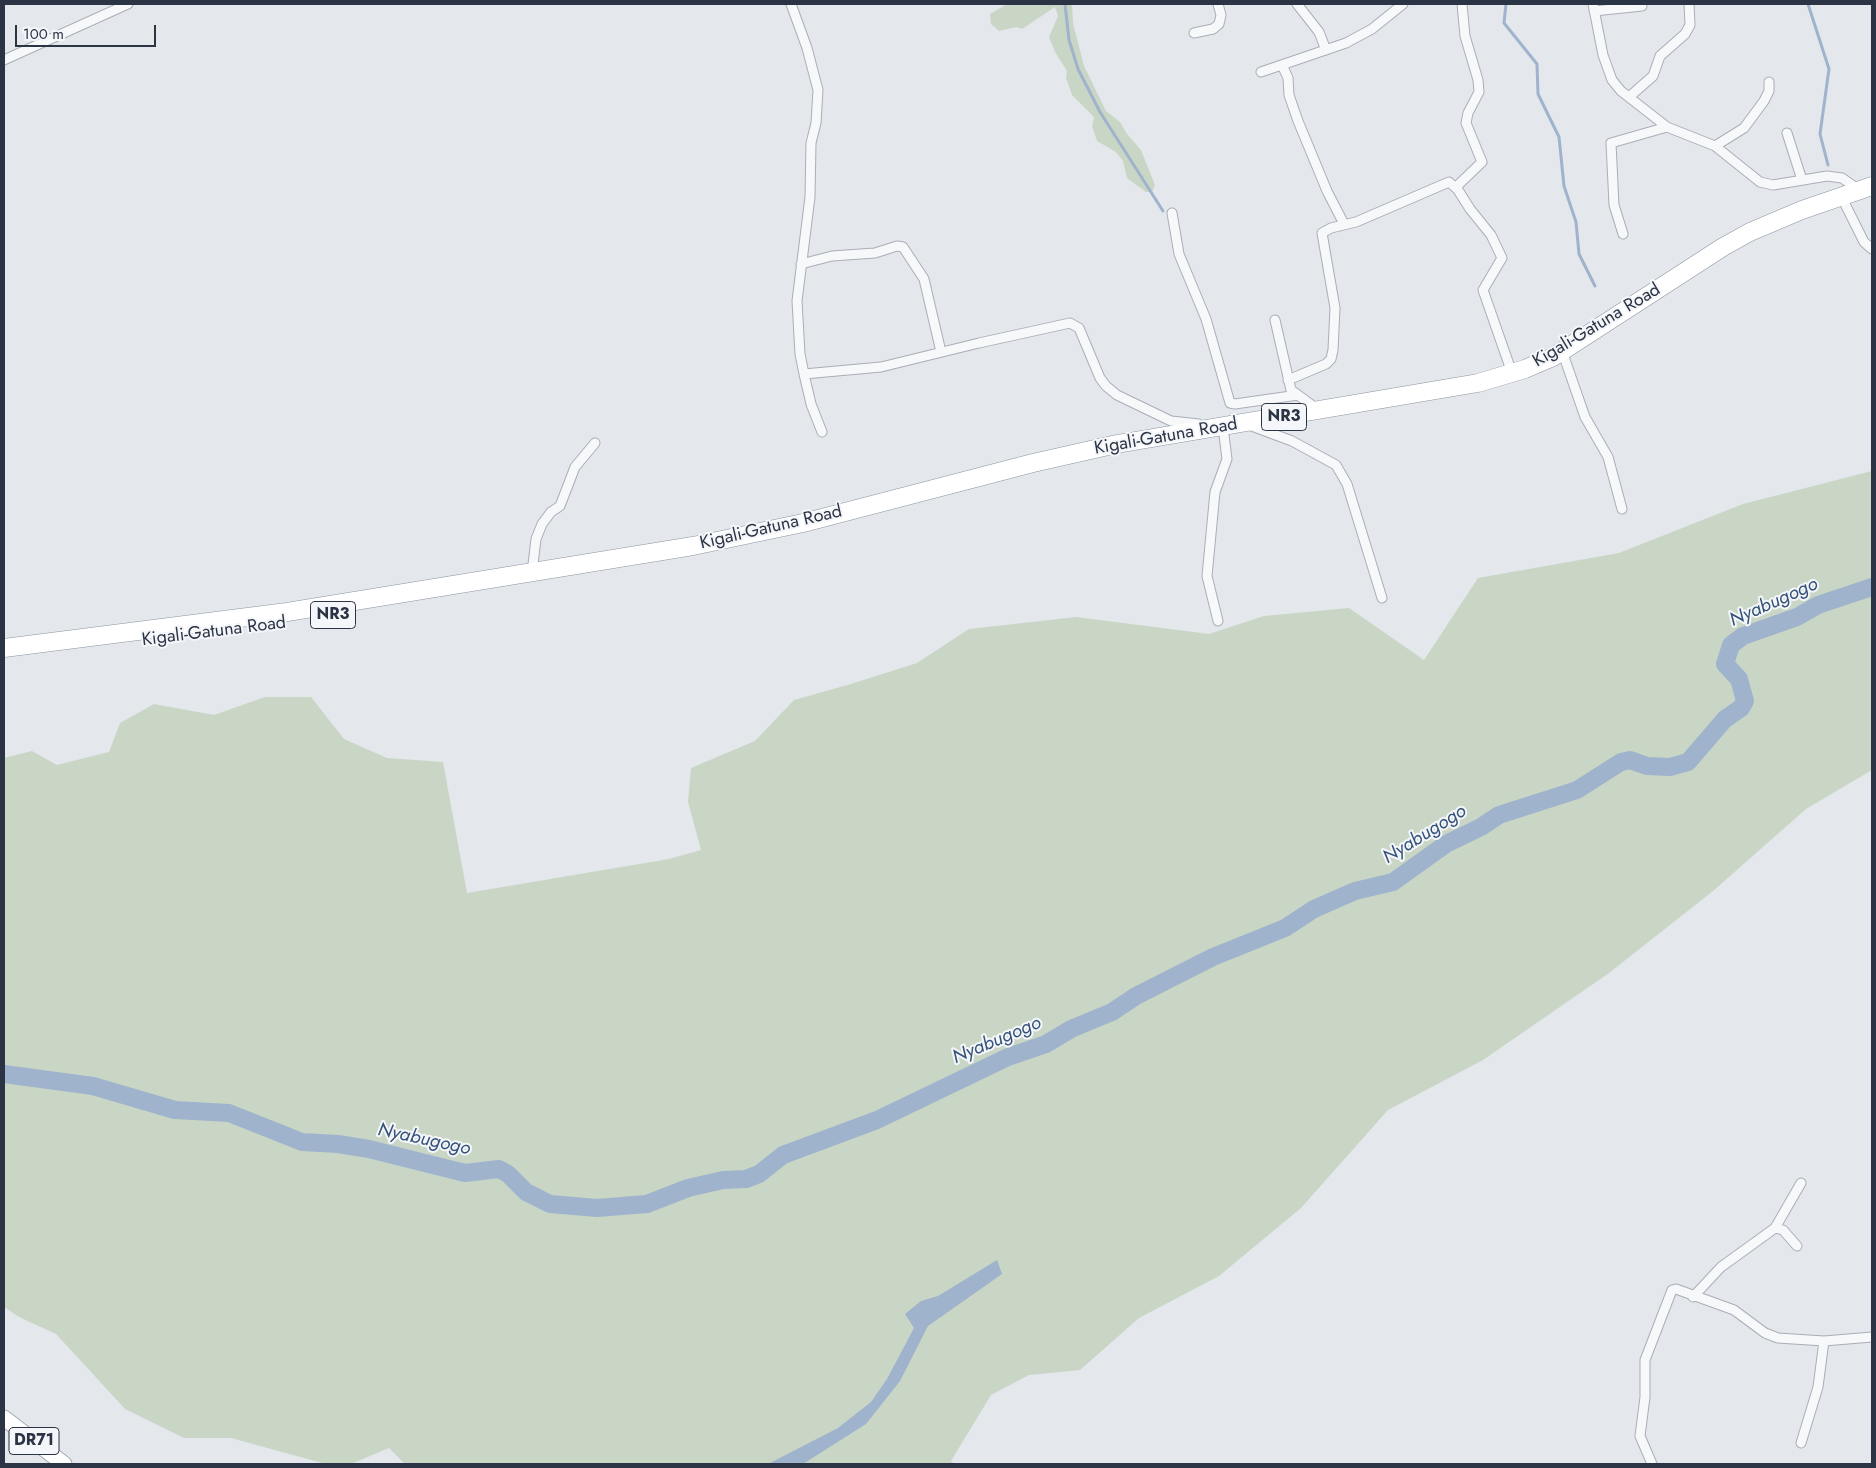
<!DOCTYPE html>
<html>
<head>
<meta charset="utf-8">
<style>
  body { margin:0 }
  #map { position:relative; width:1876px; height:1468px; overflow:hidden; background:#e4e7ec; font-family:Jost,sans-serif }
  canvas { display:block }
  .frame { position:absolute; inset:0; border:5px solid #2b3445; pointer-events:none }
  .scale { position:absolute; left:15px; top:25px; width:141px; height:22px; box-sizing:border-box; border:2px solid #2b3445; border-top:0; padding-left:6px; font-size:15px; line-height:18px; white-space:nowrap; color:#2b3445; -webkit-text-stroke:4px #f4f6f9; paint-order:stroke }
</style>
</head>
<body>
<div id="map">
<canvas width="1876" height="1468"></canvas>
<div class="frame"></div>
<div class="scale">100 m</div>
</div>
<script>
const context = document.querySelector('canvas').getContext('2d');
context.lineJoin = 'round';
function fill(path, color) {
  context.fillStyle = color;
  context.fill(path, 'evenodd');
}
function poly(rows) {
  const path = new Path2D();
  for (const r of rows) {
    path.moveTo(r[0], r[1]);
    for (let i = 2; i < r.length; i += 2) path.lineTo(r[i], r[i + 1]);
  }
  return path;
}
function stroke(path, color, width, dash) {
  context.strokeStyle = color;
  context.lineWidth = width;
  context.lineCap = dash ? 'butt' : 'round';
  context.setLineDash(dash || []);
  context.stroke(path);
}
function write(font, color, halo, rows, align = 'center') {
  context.font = font + ' Jost,sans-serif';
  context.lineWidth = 4;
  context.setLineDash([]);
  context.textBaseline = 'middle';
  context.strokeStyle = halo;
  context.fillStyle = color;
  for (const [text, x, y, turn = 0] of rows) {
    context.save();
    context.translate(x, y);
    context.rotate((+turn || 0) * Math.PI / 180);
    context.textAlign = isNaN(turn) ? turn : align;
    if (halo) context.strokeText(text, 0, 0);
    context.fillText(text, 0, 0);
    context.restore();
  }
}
const green = poly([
  [1007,4,1072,4,1073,23,1084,66,1106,111,1120,122,1127,134,1141,150,1155,185,1152,192,1146,192,1127,178,1123,161,1116,152,1097,141,1092,126,1094,118,1092,115,1072,95,1066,78,1067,71,1055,52,1049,37,1058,16,1055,7,1022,29,1016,27,999,31,991,24,990,14],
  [1872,471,1872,770,1806,809,1713,891,1609,973,1483,1060,1388,1110,1301,1208,1219,1276,1139,1318,1080,1370,1029,1375,991,1395,951,1461,954,1464,405,1464,389,1448,351,1464,326,1464,231,1438,184,1438,125,1409,56,1334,19,1317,4,1307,4,758,32,751,57,765,109,752,120,723,154,704,214,715,265,697,311,697,344,739,387,758,443,762,467,893,669,859,701,850,688,802,691,768,755,741,794,700,851,684,917,663,969,629,1076,617,1209,634,1264,616,1349,608,1424,660,1478,578,1619,553,1743,504]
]);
const water = poly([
  [997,1260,1002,1274,928,1326,900,1381,866,1424,803,1464,768,1464,838,1428,871,1402,887,1379,914,1328,905,1314,921,1301,938,1296]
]);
const stream = poly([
  [1065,4,1069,40,1078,69,1100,112,1163,211],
  [1506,4,1504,23,1537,64,1538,94,1559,137,1564,186,1576,222,1579,254,1595,286],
  [1808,4,1829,69,1820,134,1828,165]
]);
const river = poly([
  [4,1074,93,1086,175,1110,229,1113,302,1142,338,1144,369,1149,465,1173,499,1169,508,1174,526,1192,550,1204,597,1208,647,1204,688,1188,723,1180,746,1179,759,1174,783,1155,877,1120,1008,1057,1046,1044,1071,1029,1112,1012,1136,996,1213,957,1285,928,1314,909,1355,891,1393,882,1446,844,1481,827,1499,815,1577,790,1621,762,1630,760,1647,766,1670,767,1688,762,1725,719,1741,708,1745,701,1739,679,1725,664,1731,645,1743,636,1797,617,1818,605,1872,587]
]);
const street = poly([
  [791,4,807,48,818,90,816,123,811,143,810,197,797,301,800,354,804,374,881,367,979,343,1070,323,1079,328,1100,378,1106,386,1117,395,1171,421,1199,424],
  [1297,4,1319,32,1326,50],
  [1593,4,1603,55,1612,80,1621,91,1667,127,1715,146,1760,182,1773,185,1827,176,1842,178,1858,189],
  [1594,11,1642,6],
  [1194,33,1213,29,1219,24,1221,15,1218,4],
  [4,60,128,4],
  [1282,65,1288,78,1289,95,1298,121,1327,191,1344,224],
  [1261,72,1346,43,1372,29,1403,4],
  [1629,97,1653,76,1660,56,1685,34,1690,25,1689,4],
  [1787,133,1802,180],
  [1715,146,1744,128,1764,101,1769,91,1769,82],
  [1456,187,1482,162,1466,123,1468,113,1479,92,1478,80,1465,36,1462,4],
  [1841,196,1864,242,1872,249],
  [1172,213,1179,254,1206,319,1230,403,1235,404,1298,395],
  [1623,234,1614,205,1611,143,1667,127],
  [801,264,832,256,875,253,897,246,903,247,924,279,941,352],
  [1275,320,1291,390,1317,409],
  [1562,351,1585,417,1608,457,1622,509],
  [804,374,811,404,822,432],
  [1288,380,1326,364,1331,359,1333,350,1335,308,1322,233,1331,228,1356,222,1449,182,1458,190,1470,209,1491,235,1502,258,1483,290,1512,373],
  [1249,425,1292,441,1336,465,1347,484,1382,598],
  [532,573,536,539,542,524,551,512,560,506,575,467,595,443],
  [1218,621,1207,576,1215,492,1227,459,1223,427,1219,427],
  [1775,1228,1801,1183],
  [1693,1297,1721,1267,1775,1228,1783,1230,1797,1246],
  [1801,1443,1818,1387,1824,1341],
  [1652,1464,1640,1436,1645,1397,1645,1360,1672,1290,1676,1289,1734,1310,1765,1333,1778,1338,1824,1341,1872,1337]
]);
const primary = poly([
  [4,1418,64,1464]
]);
const highway = poly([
  [4,648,287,612,693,546,803,523,1033,463,1117,444,1478,383,1525,369,1553,357,1723,247,1750,232,1802,210,1872,186]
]);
const shields = [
  [1284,417,45],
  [333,615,45],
  [34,1441,50]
];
const shieldNames = [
  ["NR3",1284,417],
  ["NR3",333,615],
  ["DR71",34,1441]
];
const streetNames = [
  ["Kigali-Gatuna Road",1597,326,-31],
  ["Kigali-Gatuna Road",1166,437,-10],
  ["Kigali-Gatuna Road",771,528,-13],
  ["Kigali-Gatuna Road",214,632,-7]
];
const waterNames = [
  ["Nyabugogo",1774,603,-24],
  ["Nyabugogo",1425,835,-32],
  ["Nyabugogo",997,1041,-23],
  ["Nyabugogo",424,1140,12]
];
fill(green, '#c9d6c5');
fill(water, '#9fb4cc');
stroke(stream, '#9fb4cc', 3);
stroke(river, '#9fb4cc', 18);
stroke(street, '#a9aeb7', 11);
stroke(primary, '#a3abb8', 17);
stroke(highway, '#8b94a3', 19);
stroke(street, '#f7f8fa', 9);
stroke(primary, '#fff', 15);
stroke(highway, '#fff', 18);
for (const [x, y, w] of shields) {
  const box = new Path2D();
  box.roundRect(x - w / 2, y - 13.5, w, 27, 4);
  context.fillStyle = '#f4f6f9';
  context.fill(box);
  stroke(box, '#2b3445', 1);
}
write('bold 16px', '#2b3445', null, shieldNames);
write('18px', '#2b3445', '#f4f6f9', streetNames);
write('italic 19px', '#34527a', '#f4f6f9', waterNames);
</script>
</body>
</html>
